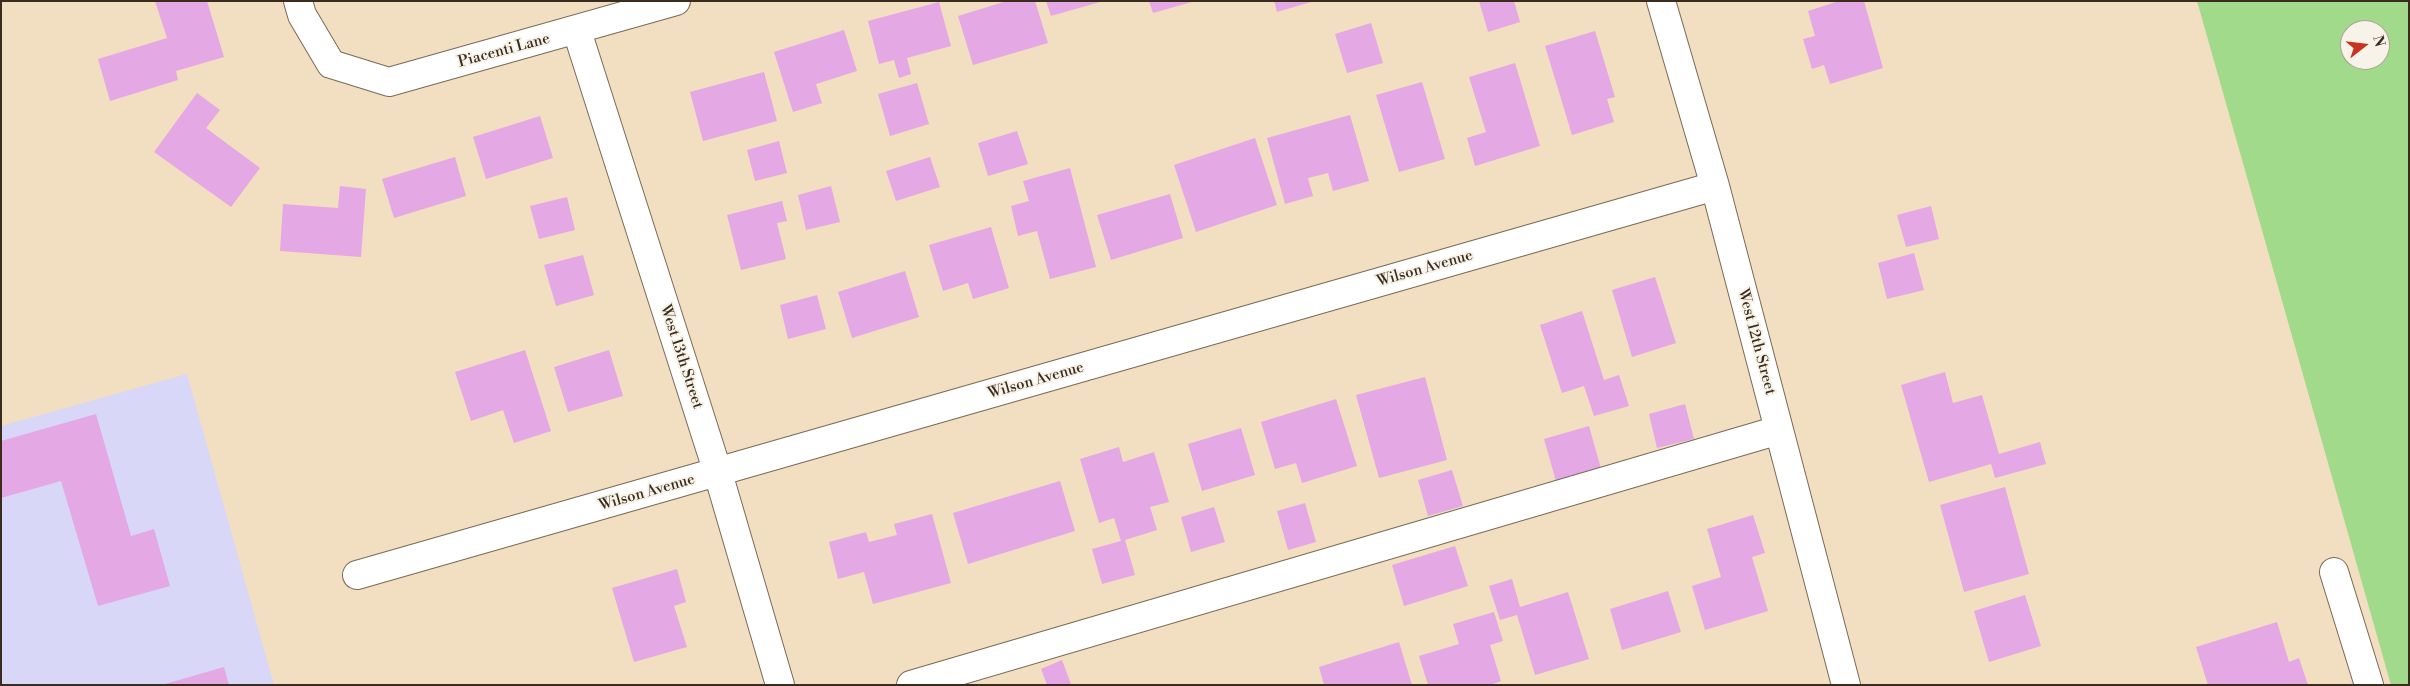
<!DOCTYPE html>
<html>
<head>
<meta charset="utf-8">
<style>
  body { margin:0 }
  #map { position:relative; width:2410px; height:686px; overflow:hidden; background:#f2dec1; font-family:"Libre Bodoni",serif }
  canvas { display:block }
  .frame { position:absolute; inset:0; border:2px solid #3b2a1e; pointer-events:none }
  .north { position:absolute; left:2340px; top:20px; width:50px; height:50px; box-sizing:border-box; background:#f7f3e8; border:1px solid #aca397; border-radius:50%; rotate:74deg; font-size:14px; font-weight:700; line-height:20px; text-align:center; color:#3b2a1e }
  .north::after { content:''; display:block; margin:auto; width:18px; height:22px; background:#c8321e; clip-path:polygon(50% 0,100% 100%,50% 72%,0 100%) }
</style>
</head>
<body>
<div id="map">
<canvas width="2410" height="686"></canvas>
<div class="frame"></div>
<div class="north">N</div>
</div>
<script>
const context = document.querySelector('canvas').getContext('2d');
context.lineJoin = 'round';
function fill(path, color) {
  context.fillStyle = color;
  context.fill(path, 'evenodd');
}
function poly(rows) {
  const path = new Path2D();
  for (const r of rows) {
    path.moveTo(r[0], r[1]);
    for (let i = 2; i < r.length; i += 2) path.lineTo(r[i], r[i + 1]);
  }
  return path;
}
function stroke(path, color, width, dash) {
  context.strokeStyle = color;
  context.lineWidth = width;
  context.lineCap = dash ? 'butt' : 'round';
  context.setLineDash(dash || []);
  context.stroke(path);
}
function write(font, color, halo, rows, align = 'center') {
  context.font = font + ' "Libre Bodoni",serif';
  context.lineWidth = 4;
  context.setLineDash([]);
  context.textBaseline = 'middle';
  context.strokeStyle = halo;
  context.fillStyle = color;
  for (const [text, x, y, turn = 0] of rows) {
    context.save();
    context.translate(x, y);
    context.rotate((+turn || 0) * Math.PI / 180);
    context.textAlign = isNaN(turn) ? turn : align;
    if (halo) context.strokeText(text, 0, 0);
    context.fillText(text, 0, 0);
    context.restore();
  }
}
const built = poly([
  [187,374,274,685,1,685,1,426]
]);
const green = poly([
  [2197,1,2409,1,2409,685,2391,685],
  [2350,30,2380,30,2380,60,2350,60]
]);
const building = poly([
  [155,1,207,1,224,57,176,71,178,80,110,101,98,59,167,38],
  [1007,1,1035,1,1048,43,973,65,958,16],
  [1046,1,1100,1,1100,2,1051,16],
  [1149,1,1192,1,1192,2,1153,13],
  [1274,1,1311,1,1311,2,1277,12],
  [1479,1,1514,1,1520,22,1488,32],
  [1839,1,1864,1,1883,68,1830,84,1824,65,1812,69,1803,39,1815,36,1808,11],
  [939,2,951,46,907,58,911,74,899,78,894,60,879,64,868,21],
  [1371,23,1383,63,1347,73,1335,34],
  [844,30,857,71,816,84,822,103,793,112,774,52],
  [1595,31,1615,97,1607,99,1614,122,1572,135,1545,46],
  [1515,63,1540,146,1475,166,1467,138,1486,132,1469,77],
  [764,72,777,121,703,141,690,92],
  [1422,82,1445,159,1399,172,1376,95],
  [917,83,929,124,890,136,878,94],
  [197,93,220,110,206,128,260,168,231,207,154,152],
  [1350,115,1369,181,1333,191,1328,173,1308,178,1313,196,1285,204,1267,138],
  [540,116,553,158,486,179,473,137],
  [1017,131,1028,164,988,176,978,143],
  [1255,138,1277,205,1196,232,1174,165],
  [779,141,787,173,755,181,747,150],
  [455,157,466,196,394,218,382,179],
  [930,157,940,187,896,201,886,171],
  [1070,168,1096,267,1050,279,1037,231,1018,236,1011,206,1029,201,1023,181],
  [340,186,366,189,361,257,280,251,283,204,338,208],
  [831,186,840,222,806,230,798,195],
  [1170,194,1183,238,1111,260,1097,215],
  [567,197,575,230,539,239,530,206],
  [782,201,787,221,777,223,786,259,741,270,727,215],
  [1931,206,1939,239,1906,247,1897,215],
  [991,227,1009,288,973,299,968,283,943,291,929,245],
  [1914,253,1924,290,1887,299,1878,263],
  [583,255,594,295,556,306,544,265],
  [905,271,919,317,852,338,838,292],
  [1655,277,1676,343,1632,357,1612,290],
  [817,295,826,329,788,339,780,305],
  [1582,311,1604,380,1619,375,1629,406,1594,416,1584,386,1562,393,1540,325],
  [525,350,551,431,514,443,503,410,471,421,455,372],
  [609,350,623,396,568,412,554,367],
  [1945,372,1953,403,1982,395,1999,454,2040,442,2046,464,1995,478,1991,464,1929,482,1901,385],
  [1425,377,1447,460,1379,478,1356,395],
  [1336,399,1357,466,1302,483,1296,463,1275,469,1261,422],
  [1685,404,1694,439,1657,448,1649,414],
  [96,414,131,536,154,529,170,586,98,606,61,481,1,498,1,441],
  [1589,426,1602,472,1557,485,1544,439],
  [1241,428,1255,475,1202,491,1188,444],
  [1119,447,1123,462,1154,452,1169,502,1150,507,1157,530,1125,540,1135,575,1102,584,1092,549,1121,541,1114,518,1099,523,1080,459],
  [1452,470,1463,506,1428,516,1418,480],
  [1060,481,1075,531,968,564,953,513],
  [2005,487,2029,574,1964,592,1940,505],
  [1305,503,1316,542,1288,550,1277,511],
  [1214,507,1225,542,1191,552,1181,517],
  [932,514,951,583,873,604,864,572,838,579,829,542,866,532,869,542,897,535,894,524],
  [1753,515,1765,553,1752,557,1768,611,1705,630,1692,586,1721,577,1707,529],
  [1455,546,1468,586,1404,606,1392,565],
  [677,569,686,602,674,606,687,647,634,662,612,588],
  [1512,579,1520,607,1568,592,1589,659,1535,675,1517,615,1500,620,1489,586],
  [1668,591,1681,632,1622,650,1610,609],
  [2025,595,2041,646,1989,662,1974,611],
  [1494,612,1503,641,1490,645,1501,681,1490,685,1428,685,1419,656,1459,644,1453,624],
  [2277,622,2289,662,2299,658,2308,685,2208,685,2196,647],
  [1399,642,1412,685,1324,685,1319,667],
  [1062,660,1071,684,1047,685,1041,669],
  [224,667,229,685,165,685,165,684]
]);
const minor = poly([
  [298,1,302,15,331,64,389,82,676,1],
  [1661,1,1715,186,1846,685],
  [577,31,718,473,780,685],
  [2334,572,2369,685],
  [357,575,1715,186],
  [911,685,1779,430]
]);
const streetNames = [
  ["Piacenti Lane",504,51,-15],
  ["Wilson Avenue",1425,269,-16],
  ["West 12th Street",1756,342,75],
  ["West 13th Street",681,357,72],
  ["Wilson Avenue",1036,381,-16],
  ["Wilson Avenue",647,493,-16]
];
fill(built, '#d8d7f8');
fill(green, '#a2da8b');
fill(building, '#e4a8e4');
stroke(minor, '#7b6957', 30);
stroke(minor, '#fff', 28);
write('15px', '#3b2a1e', '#f7f3e8', streetNames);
</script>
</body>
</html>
